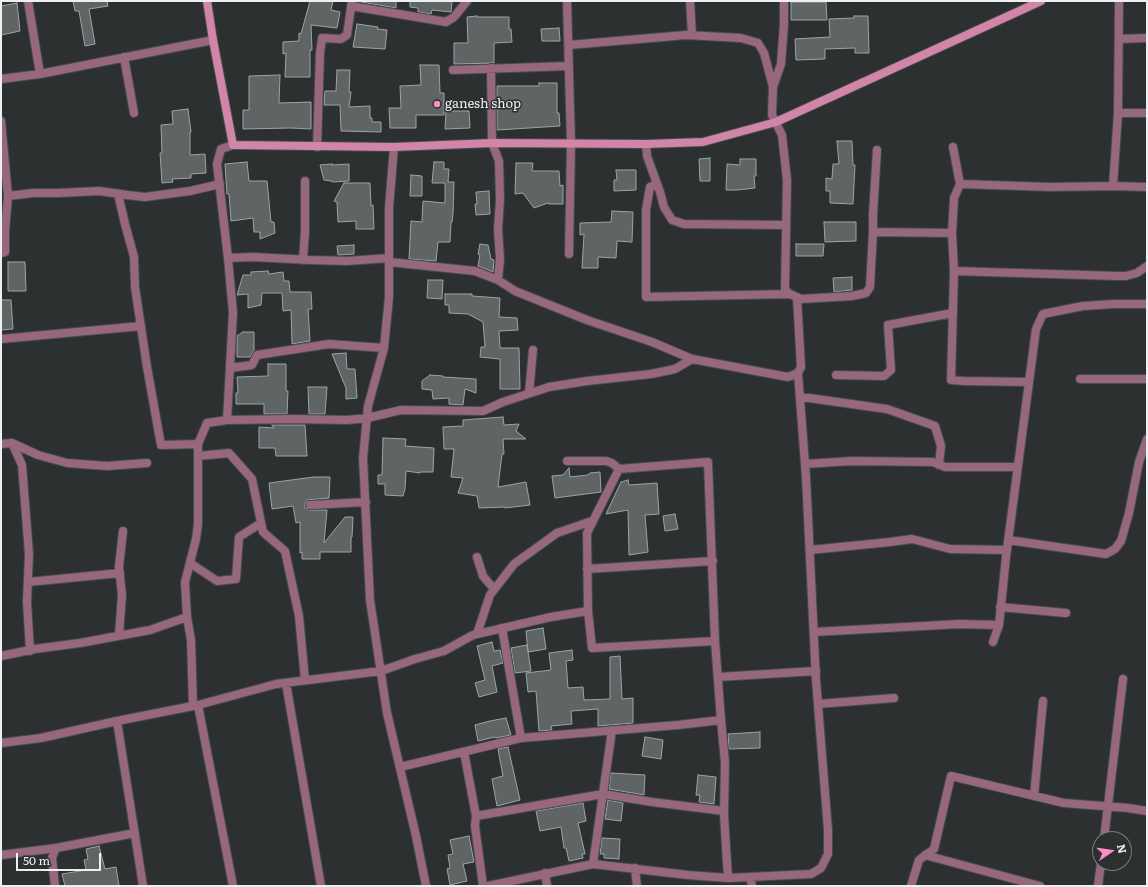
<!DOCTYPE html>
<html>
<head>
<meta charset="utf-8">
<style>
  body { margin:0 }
  #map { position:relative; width:1148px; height:887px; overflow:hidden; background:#2c3031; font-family:Literata,serif }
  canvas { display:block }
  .frame { position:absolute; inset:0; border:2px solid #edf0f0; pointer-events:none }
  .north { position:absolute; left:1092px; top:831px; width:40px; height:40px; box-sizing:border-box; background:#2c3031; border:1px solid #797d7d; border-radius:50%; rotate:77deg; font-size:11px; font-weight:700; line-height:16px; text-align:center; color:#edf0f0 }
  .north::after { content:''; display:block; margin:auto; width:14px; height:18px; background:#fb8fc5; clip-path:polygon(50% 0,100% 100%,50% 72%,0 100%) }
  .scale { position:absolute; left:16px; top:853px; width:85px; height:18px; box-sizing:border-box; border:2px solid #edf0f0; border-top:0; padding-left:5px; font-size:12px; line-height:14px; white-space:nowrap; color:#edf0f0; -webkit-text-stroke:3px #2c3031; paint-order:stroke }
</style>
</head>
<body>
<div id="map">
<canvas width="1148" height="887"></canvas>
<div class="frame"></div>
<div class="north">N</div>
<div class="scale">50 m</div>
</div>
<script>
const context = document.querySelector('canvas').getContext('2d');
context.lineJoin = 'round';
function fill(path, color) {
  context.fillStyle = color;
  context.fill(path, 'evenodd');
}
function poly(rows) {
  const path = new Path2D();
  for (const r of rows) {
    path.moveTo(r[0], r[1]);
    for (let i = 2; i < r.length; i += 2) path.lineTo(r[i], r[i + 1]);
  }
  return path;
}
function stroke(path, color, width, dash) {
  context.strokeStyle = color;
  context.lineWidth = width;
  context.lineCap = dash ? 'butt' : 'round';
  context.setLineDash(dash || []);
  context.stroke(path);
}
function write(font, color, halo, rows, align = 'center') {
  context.font = font + ' Literata,serif';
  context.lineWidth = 3;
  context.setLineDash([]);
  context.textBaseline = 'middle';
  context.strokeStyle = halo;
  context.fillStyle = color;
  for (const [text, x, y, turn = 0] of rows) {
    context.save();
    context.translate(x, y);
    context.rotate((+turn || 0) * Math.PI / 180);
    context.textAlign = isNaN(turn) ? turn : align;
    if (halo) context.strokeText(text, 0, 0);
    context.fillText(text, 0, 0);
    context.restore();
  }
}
const building = poly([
  [73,1,107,1,108,6,89,9,95,44,85,46,79,11,75,11,73,1],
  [310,1,333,1,331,10,340,12,337,28,311,25,312,50,310,50,310,77,285,77,286,53,283,54,283,42,299,41,299,33,301,34,310,1],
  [362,1,396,1,396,8,361,2,362,1],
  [410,1,452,1,451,12,432,10,431,14,418,12,418,8,410,7,410,1],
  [791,2,826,2,827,20,791,20,791,2],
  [17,3,20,31,1,35,1,6,17,3],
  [477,16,477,17,509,17,509,29,511,29,512,42,494,43,494,63,454,64,454,43,468,43,467,17,477,16],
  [854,16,868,16,869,53,855,53,855,48,825,49,825,59,796,60,795,39,830,37,829,19,854,18,854,16],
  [357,24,378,27,377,29,387,30,385,49,353,47,357,24],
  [559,28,560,41,542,41,541,29,559,28],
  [420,65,439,65,440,93,444,93,444,115,416,115,416,128,390,128,389,108,401,108,400,86,421,85,420,65],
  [337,70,350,70,349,92,351,92,349,107,370,106,370,118,372,118,372,122,381,122,381,132,341,131,340,105,324,105,325,91,336,91,337,70],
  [280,75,279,103,311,102,311,129,291,128,243,129,243,110,249,110,249,76,280,75],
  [539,83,557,83,557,113,559,113,560,126,497,130,497,86,539,86,539,83],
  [188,109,191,132,190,132,190,155,205,154,206,173,191,174,191,178,172,179,173,182,162,183,160,153,162,153,161,125,173,124,172,111,188,109],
  [446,111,469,111,470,128,445,129,446,111],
  [837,141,852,141,853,165,855,165,853,204,830,203,830,191,826,191,826,178,832,179,833,164,839,164,837,141],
  [710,158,710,181,700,181,699,159,710,158],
  [740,159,756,159,756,176,754,176,755,188,737,190,726,190,727,164,740,165,740,159],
  [247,162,249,181,267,181,271,222,274,222,275,233,260,239,260,232,254,232,253,218,231,221,229,194,227,194,225,164,247,162],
  [434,162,444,162,444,169,449,169,448,182,454,182,453,214,452,222,451,222,450,242,438,242,436,261,409,259,411,221,422,222,423,201,445,203,445,183,432,183,434,162],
  [516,163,533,163,532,171,559,171,560,186,563,185,563,204,549,204,548,203,534,208,523,193,515,194,516,163],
  [332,164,332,165,349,164,349,181,333,182,331,181,324,180,320,165,332,164],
  [616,170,636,170,636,190,614,191,614,180,617,180,616,170],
  [411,175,422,176,422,196,410,196,411,175],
  [344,183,370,183,371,206,373,205,374,229,356,229,356,221,338,222,337,202,334,201,344,183],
  [489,191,490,214,476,215,475,204,477,204,476,192,489,191],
  [612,211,633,212,632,242,617,241,616,258,598,257,598,268,582,268,584,234,580,235,580,223,611,222,612,211],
  [824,222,856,222,856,241,825,242,824,222],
  [480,244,488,245,491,259,494,260,493,272,478,266,480,255,478,254,480,244],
  [796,244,824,244,823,256,796,256,796,244],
  [354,245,354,254,338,255,337,246,354,245],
  [8,262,25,262,26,291,8,291,8,262],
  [268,271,269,274,283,272,284,281,289,281,290,292,311,292,312,309,308,309,310,341,292,344,291,310,283,311,282,293,262,293,261,305,248,308,248,294,237,295,243,275,251,275,251,272,268,271],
  [852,277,852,290,834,292,833,278,852,277],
  [428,280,443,280,442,299,427,298,428,280],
  [445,294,472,294,472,296,500,298,499,317,517,318,518,330,499,331,500,348,519,348,520,389,500,389,500,359,480,357,481,347,485,347,483,322,468,314,449,313,449,305,445,305,445,294],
  [1,300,11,300,13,329,1,330,1,300],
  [243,332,254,332,254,350,250,357,237,357,237,336,243,332],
  [346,353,347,369,355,369,357,398,346,399,346,388,332,354,346,353],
  [268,364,286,364,286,391,288,391,287,414,264,414,264,404,236,404,236,393,238,393,237,377,268,376,268,364],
  [430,375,443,376,443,377,476,379,476,393,465,389,463,405,449,404,449,398,433,399,432,390,422,389,422,381,430,375],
  [308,387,327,387,325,414,309,414,308,387],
  [503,417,504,425,519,424,516,431,526,439,503,439,504,454,502,454,498,487,526,482,530,505,505,508,505,507,479,508,477,496,458,493,463,478,451,477,454,449,444,449,443,427,463,426,463,420,503,417],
  [272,425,305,425,307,456,276,456,275,448,259,448,259,427,274,428,272,425],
  [383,438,406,439,405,446,434,448,433,472,420,472,420,473,406,471,405,489,403,496,385,495,385,484,378,484,378,475,382,475,383,438],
  [569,468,570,477,588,475,590,473,600,472,601,492,555,498,552,476,563,475,569,468],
  [314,477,330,477,329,498,307,500,305,503,305,508,310,510,327,510,324,543,345,517,353,517,352,537,351,537,351,552,320,552,320,559,302,559,302,552,300,553,300,522,296,523,293,506,272,509,269,483,314,477],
  [628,480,629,485,657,483,659,514,645,515,648,552,629,555,628,510,606,514,621,482,628,480],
  [675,514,678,529,665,531,663,516,675,514],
  [543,628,546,649,528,652,526,631,543,628],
  [492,642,494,651,500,650,503,663,492,666,497,692,479,697,475,683,485,680,477,646,492,642],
  [527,645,531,671,515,673,511,648,527,645],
  [572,650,573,660,566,661,568,688,583,687,584,700,610,699,610,657,620,656,622,699,633,698,633,723,598,726,598,709,571,711,572,724,551,726,552,730,539,731,536,691,528,692,526,673,551,670,549,653,572,650],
  [506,718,511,735,496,738,495,737,478,741,475,725,490,721,506,718],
  [760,732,760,748,729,749,728,734,760,732],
  [645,737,663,740,661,759,642,756,645,737],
  [508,747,520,800,497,806,492,779,503,776,498,749,508,747],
  [611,773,645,775,644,795,609,789,611,773],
  [698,775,716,777,714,804,699,802,700,795,696,795,698,775],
  [608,800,623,803,621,821,605,819,608,800],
  [583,803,586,821,578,823,585,854,582,854,583,858,569,861,566,848,564,848,561,827,540,831,536,811,583,803],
  [469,836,474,862,463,864,467,881,450,885,447,869,450,868,448,855,453,854,450,840,469,836],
  [602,838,620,839,619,859,604,858,604,854,600,854,602,838],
  [99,846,105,869,116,867,119,886,65,886,62,874,86,870,84,860,88,859,86,849,99,846]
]);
const street = poly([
  [28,1,40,74,213,40],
  [567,1,571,143,569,254],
  [690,1,692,35],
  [1119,1,1118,113,1147,113],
  [351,6,446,22,454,17,467,1],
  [1119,39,1147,38],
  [569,45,686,35,741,38,758,43,764,53,773,87,772,115,782,135,787,180,785,290,790,294,801,299,852,296,866,293,870,287,873,232],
  [124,57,134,113],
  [491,68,492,143,499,161,500,200,498,229,500,259,498,280],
  [453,70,569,66],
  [1,79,40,74],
  [773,87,781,64,784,24,784,1],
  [1118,113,1113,186,1147,187],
  [1,121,8,196],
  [646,144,647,156,660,192,664,207,672,220,684,224,786,225],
  [233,145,221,149,217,164,228,258,253,257,311,260,347,261,389,258],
  [317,147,320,53,322,38,341,39,347,35,352,1],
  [394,147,389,208,389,297,384,348,368,406,363,458,370,600,387,713,416,836,426,886],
  [953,147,960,184,1051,187,1113,186],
  [877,150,873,214,873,232,952,233,954,198,960,184],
  [657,184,650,187,646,210,646,297,790,294],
  [118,194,125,224,134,257,135,287,147,367,161,445,198,444,198,524,196,539,185,582,187,617,191,640,193,706],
  [952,233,954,271,1117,276,1126,276,1137,273,1147,266],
  [1,253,5,252,5,231,8,196,33,193,58,193,99,191,127,195,145,197,190,191,220,184],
  [228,258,233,313,227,420,296,419,347,420,367,418,401,410,483,411,503,402,549,387,587,381,651,374,675,369,692,359],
  [303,260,305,232,305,181],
  [389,262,475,271,498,280,515,291,587,320,652,342,692,359,788,377,798,373,801,367,797,297],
  [954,271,951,380,964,381,1029,382],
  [1,339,141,326],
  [230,368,252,365,257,355,329,344,384,348],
  [836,375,884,376,891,370,888,325,953,313],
  [1080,379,1147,379],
  [529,393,533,350],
  [800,398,809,398,887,409,935,426,941,446,939,465],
  [12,443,38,455,67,463,107,466,147,463],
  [1,444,12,443,22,465,29,554,27,602,30,651],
  [198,444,207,423,227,420],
  [198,456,229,453,252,479,263,532,285,551,299,616,305,680],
  [567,461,606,461,612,463,619,469],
  [805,464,852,461,933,462,945,467,1018,467],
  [310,505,366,502],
  [1008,540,1106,554,1115,549,1121,541,1129,513,1139,462,1147,439],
  [810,550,890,542,912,539,950,549,1007,550],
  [477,557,483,576,494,589],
  [190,563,217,581,236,579,239,537,261,523],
  [587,569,713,561],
  [28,582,120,573],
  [1000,607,1066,613],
  [502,628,521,738],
  [814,632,960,624,999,625],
  [477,634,490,595,514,564,557,533,592,521],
  [119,635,122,595,119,567,123,531],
  [715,641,592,648,588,611,587,533,619,469,708,462,715,641,721,720],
  [993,642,999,625,1006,557,1036,329,1043,314,1083,306,1114,304,1147,304],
  [1,656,35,649,80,643,150,630,187,617],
  [718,677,816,671],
  [286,683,321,886],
  [818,704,894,698],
  [198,705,233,886],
  [117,721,198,705,276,684,381,671,415,659,444,651,473,635,551,617,588,611],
  [1,743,41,738,117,721,143,886],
  [464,752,476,816,475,826,483,886],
  [400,767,521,738,678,725,721,720,725,762,724,815,728,878],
  [1034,796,1043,701],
  [476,816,603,794,652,802,724,811],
  [1104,839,1123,679],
  [1,855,56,848],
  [925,855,1040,886],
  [593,864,612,730],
  [635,868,637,886],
  [545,873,547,886],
  [750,877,752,886],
  [55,886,52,858,56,848,135,833],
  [488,886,593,864,688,875,728,878,811,874,821,868,828,854,828,830,816,680,806,477,798,373],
  [911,886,919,860,934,849,951,776,1064,803,1128,808,1147,811],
  [1098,886,1101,863]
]);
const secondary = poly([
  [207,1,213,40,233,145,394,147,492,143,646,144,703,142,776,122,1041,1]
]);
const markers = [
  [437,104,4,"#fb8fc5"]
];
const poiNames = [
  ["ganesh shop",445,104]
];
fill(building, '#5f6465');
stroke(building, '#9ea4a5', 1);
stroke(street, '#474b4c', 10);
stroke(secondary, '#474b4c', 10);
stroke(street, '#97677d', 8);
stroke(secondary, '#d185a9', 8);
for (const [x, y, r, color] of markers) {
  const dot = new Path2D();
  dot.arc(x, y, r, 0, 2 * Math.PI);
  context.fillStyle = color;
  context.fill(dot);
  stroke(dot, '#2c3031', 1.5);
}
write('13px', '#edf0f0', '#2c3031', poiNames, 'left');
</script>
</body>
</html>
